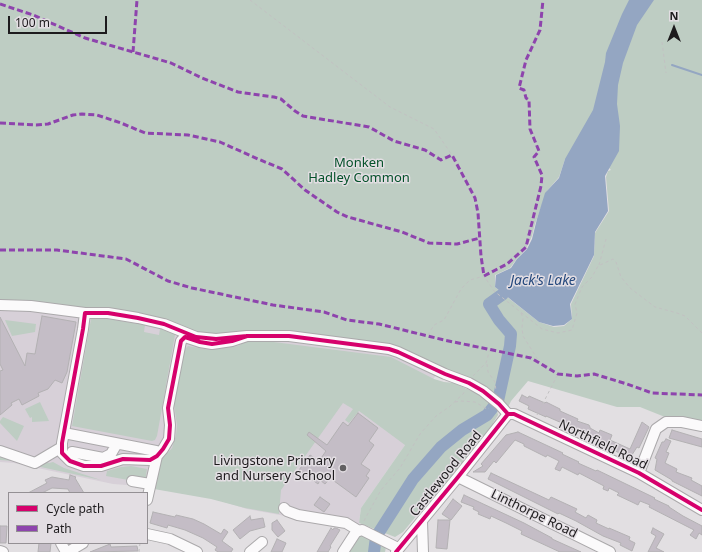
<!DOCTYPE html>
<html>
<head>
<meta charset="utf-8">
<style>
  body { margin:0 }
  #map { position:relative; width:702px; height:552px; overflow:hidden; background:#e2dfe2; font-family:"Noto Sans",sans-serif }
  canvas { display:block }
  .legend { position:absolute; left:8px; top:492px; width:140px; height:52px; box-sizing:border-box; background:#e3dee3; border:1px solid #949094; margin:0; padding:5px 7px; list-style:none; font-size:12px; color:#1d1b1d }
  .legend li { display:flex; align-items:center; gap:8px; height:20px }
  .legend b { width:20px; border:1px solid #949094 }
  .north { position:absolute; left:654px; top:8px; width:40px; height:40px; -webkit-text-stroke:3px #e3dee3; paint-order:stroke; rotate:0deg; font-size:11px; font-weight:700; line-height:16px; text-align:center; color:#1d1b1d }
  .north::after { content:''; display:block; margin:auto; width:14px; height:18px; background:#1d1b1d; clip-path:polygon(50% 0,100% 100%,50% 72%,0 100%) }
  .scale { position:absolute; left:8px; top:16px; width:99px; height:18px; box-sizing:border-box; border:2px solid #1d1b1d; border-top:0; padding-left:5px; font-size:12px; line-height:14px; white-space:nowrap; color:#1d1b1d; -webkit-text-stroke:3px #e3dee3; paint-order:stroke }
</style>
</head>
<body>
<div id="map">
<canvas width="702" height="552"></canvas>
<ul class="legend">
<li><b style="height:5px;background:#d6006c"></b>Cycle path</li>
<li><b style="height:5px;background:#8e44ad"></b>Path</li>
</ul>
<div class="north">N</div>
<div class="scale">100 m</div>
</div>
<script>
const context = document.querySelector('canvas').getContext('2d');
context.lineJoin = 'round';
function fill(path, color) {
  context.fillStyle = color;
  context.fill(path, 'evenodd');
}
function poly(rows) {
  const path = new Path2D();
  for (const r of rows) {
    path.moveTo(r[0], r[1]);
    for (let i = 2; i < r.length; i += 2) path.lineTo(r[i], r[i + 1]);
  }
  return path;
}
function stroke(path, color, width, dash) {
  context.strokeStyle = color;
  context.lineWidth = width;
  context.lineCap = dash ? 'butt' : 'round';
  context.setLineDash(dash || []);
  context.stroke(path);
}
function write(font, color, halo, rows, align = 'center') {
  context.font = font + ' "Noto Sans",sans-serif';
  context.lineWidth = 3;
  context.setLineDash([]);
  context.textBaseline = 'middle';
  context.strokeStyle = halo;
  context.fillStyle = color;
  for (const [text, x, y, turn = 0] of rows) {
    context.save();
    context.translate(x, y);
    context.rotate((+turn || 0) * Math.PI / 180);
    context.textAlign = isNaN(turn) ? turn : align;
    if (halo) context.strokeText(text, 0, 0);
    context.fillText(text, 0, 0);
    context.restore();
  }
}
const built = poly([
  [0,303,32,304,214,336,394,347,440,369,415,407,405,445,361,508,359,523,362,530,247,509,211,498,140,486,113,484,14,463,0,462]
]);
const green = poly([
  [0,0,702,0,702,423,665,417,640,407,617,407,528,381,511,401,506,412,499,405,394,347,205,336,134,314,94,308,79,310,0,303],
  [565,159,601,159,611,170,608,171,606,177,609,211,595,233,594,256,571,304,572,319,564,326,554,327,539,322,502,293,495,287,495,275,510,268,516,260,526,249,532,236,535,224,547,191,559,177],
  [96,317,145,325,144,332,159,335,160,329,174,333,175,335,157,436,155,440,152,441,72,426,91,319],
  [5,320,36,324,35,332,12,336],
  [266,341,391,357,434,379,444,382,454,383,480,395,497,410,498,415,493,423,495,425,425,509,423,508,403,532,395,537,359,523,361,508,405,445,359,411,349,423,345,420,353,409,343,403,281,490,279,514,245,508,211,499,154,489,158,464,172,448,176,435,177,425,174,405,185,349,188,346,210,350,238,346,245,342],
  [40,402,49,421,32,422,32,417,30,418,25,409],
  [3,417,24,426,17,441,0,423,0,421],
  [0,454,45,461,49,463,53,462,64,468,101,480,13,461,0,460],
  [131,466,147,469,145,483,106,476,107,471,121,467],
  [360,536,366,536,386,547,385,552,347,552,354,539]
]);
const water = poly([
  [629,0,654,0,637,25,623,63,618,85,617,104,620,126,619,151,605,176,608,211,595,232,594,255,570,304,572,319,564,325,553,326,539,322,495,287,496,275,511,268,517,259,527,249,532,239,537,219,545,193,559,178,565,159,593,110,605,62,606,53,622,14]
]);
const stream = poly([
  [672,65,702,75]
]);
const river = poly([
  [374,552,376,537,413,479,441,447,462,430,487,415,498,401,510,346,511,334,499,320,489,304,503,294]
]);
const building = poly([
  [42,316,76,322,67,372,62,383,55,380,48,389,38,393,39,396,22,405,19,399,11,403,12,405,0,415,0,371,3,370,0,364,0,317,25,366,27,353,35,354,42,316],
  [522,395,528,398,529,396,545,403,546,402,560,409,560,411,578,419,577,421,589,425,590,427,590,428,599,433,600,430,612,435,610,440,630,449,642,422,649,427,639,448,637,447,630,458,584,436,584,435,571,429,571,427,546,416,546,417,528,409,529,406,519,401,522,395],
  [358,413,378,428,369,441,374,445,361,464,370,470,366,476,369,478,356,497,330,478,325,484,320,480,318,484,299,470,310,455,319,461,326,451,307,435,309,432,327,445,343,422,348,426,358,413],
  [672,430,702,439,702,447,669,438,672,430],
  [518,432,563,453,562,454,579,462,578,463,596,471,597,470,655,498,654,499,669,506,669,507,683,516,702,526,702,535,699,533,696,539,690,535,694,530,649,507,650,505,640,501,638,505,634,503,617,495,619,493,609,488,608,491,603,489,604,486,579,473,578,475,562,467,560,471,555,469,559,461,547,455,546,457,524,446,524,444,515,440,496,463,494,461,485,472,473,472,483,466,481,464,506,435,518,432],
  [666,439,671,441,666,452,669,453,665,463,677,469,676,472,692,478,691,480,702,486,702,496,672,481,672,480,655,470,657,459,655,458,662,442,664,442,666,439],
  [491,473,549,500,551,497,577,509,575,512,586,518,588,515,597,520,596,523,609,529,609,528,630,537,629,540,635,543,632,551,620,545,621,543,603,536,576,521,559,513,558,514,488,479,491,473],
  [70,475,76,477,75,478,84,493,70,493,68,489,52,488,42,493,28,493,47,483,45,480,52,477,69,480,70,475],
  [464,495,524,523,552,538,552,539,581,552,560,552,521,534,522,531,506,523,491,516,490,519,478,514,479,512,473,509,474,507,461,502,464,495],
  [320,497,330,504,324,512,314,505,320,497],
  [453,499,462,506,451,520,442,514,453,499],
  [153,512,175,517,176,515,193,519,204,524,221,534,224,529,228,532,222,541,233,549,231,552,218,552,215,550,217,547,203,538,185,530,168,525,167,528,150,523,153,512],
  [250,516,251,520,263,518,265,527,250,531,240,539,233,530,250,516],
  [277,520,285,531,278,537,272,530,272,523,277,520],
  [438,520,450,520,447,549,436,548,438,520],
  [0,526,7,526,6,543,0,543,0,526],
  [331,528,333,530,334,528,336,528,340,530,330,546,331,547,328,552,317,552,331,528],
  [653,528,664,534,656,548,664,552,648,552,656,536,651,533,653,528],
  [277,539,286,543,282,552,271,552,277,539],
  [39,543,51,543,50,552,38,552,39,543],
  [110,544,111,547,137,546,138,551,90,552,110,544]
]);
const path = poly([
  [250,0,390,107,434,129,452,155],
  [662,42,666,73],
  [599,265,606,239],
  [521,313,523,318,522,328,523,336,540,363],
  [428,335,434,325,444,320,461,289,470,280,484,276,494,291,542,329,558,333,572,330,577,313,575,304,582,287,592,277,598,266,613,259,616,262,621,277,630,288,655,307,677,313,685,316,702,333],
  [487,364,488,372,495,382,496,391],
  [473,376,486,363,490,349],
  [455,402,461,401,475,402,487,409,489,408],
  [537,415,558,374],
  [364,521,366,517,381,490,400,468,420,434,436,416,449,407,464,393,464,390],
  [139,552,140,543]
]);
const minor = poly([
  [0,305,31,306,85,313],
  [247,336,216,339,196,337,164,324,138,318,108,313,85,313,83,329,62,443,62,453,70,461,84,466,101,466,123,459,150,460,157,456,163,449,169,439,170,425,168,408,181,341,185,337,200,342,212,344,232,341,247,336,289,336,389,349,398,352,445,374,469,383,483,391,499,404,508,414],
  [64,433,156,451,157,456,147,500],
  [0,451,35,463,62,447],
  [72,452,103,458,111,454,115,447,116,443],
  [639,473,656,429,666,422,682,422,702,426],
  [458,477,610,552],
  [132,481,150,484],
  [284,508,287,511,298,515,346,523,359,531],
  [422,521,423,552],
  [147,534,170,539,197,552],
  [61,543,66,552],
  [0,551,3,552],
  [68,552,83,543],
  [250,552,262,542],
  [343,552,356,532,362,530,398,548],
  [396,552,458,477,508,414,514,414,639,473,702,510]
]);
const quiet = poly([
  [0,4,33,15,85,38,171,63,202,78,238,92,274,97,281,99,295,111,303,116,369,127,394,141,425,150,441,160,452,155,475,198,478,213,481,256,484,276,507,264,526,247,541,186,542,175,534,157,539,151,530,129,529,100,526,98,524,90,519,88,526,60,540,30,543,0],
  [133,52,137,0],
  [0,123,36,125,48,124,73,115,82,114,97,115,121,123,145,133,188,135,220,142,258,159,282,169,305,190,337,212,348,217,402,232,429,243,457,244,480,238],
  [0,250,57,250,126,259,168,281,192,288,273,305,324,312,347,320,379,324,444,340,531,358,558,374,577,376,594,374,627,384,652,393,702,395]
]);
const cycleway = poly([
  [247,336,216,339,196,337,164,324,138,318,108,313,85,313,83,329,62,443,62,453,70,461,84,466,101,466,123,459,150,460,157,456,163,449,169,439,170,425,168,408,181,341,185,337,200,342,212,344,232,341,247,336,289,336,389,349,398,352,445,374,469,383,483,391,499,404,508,414],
  [396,552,458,477,508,414,514,414,639,473,702,510]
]);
const markers = [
  [343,468,4,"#626062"]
];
const parkNames = [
  ["Monken",359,163],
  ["Hadley Common",359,178]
];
const streetNames = [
  ["Northfield Road",603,445,26],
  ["Castlewood Road",446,474,-51],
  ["Linthorpe Road",534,514,26]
];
const poiNames = [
  ["Livingstone Primary",335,461],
  ["and Nursery School",335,476]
];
const waterNames = [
  ["Jack's Lake",543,281]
];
fill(built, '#d7d0d8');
fill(green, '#becdc3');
fill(water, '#94a6c2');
stroke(stream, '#94a6c2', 2);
stroke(river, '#94a6c2', 12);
fill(building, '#c4bdc6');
stroke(building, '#b3b1b3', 1);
stroke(minor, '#aba9ab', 12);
stroke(path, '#c2c1c2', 1, [3, 3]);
stroke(minor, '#fbfafb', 10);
stroke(quiet, '#8e44ad', 3, [6, 3]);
stroke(cycleway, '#d6006c', 4);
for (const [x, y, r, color] of markers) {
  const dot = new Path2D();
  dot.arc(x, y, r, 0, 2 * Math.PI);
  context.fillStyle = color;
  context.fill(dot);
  stroke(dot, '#e3dee3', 1.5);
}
write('13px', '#035129', '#e3dee3', parkNames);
write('13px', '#1d1b1d', '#e3dee3', streetNames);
write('13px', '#1d1b1d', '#e3dee3', poiNames, 'right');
write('italic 14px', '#26497d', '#e3dee3', waterNames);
</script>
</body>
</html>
